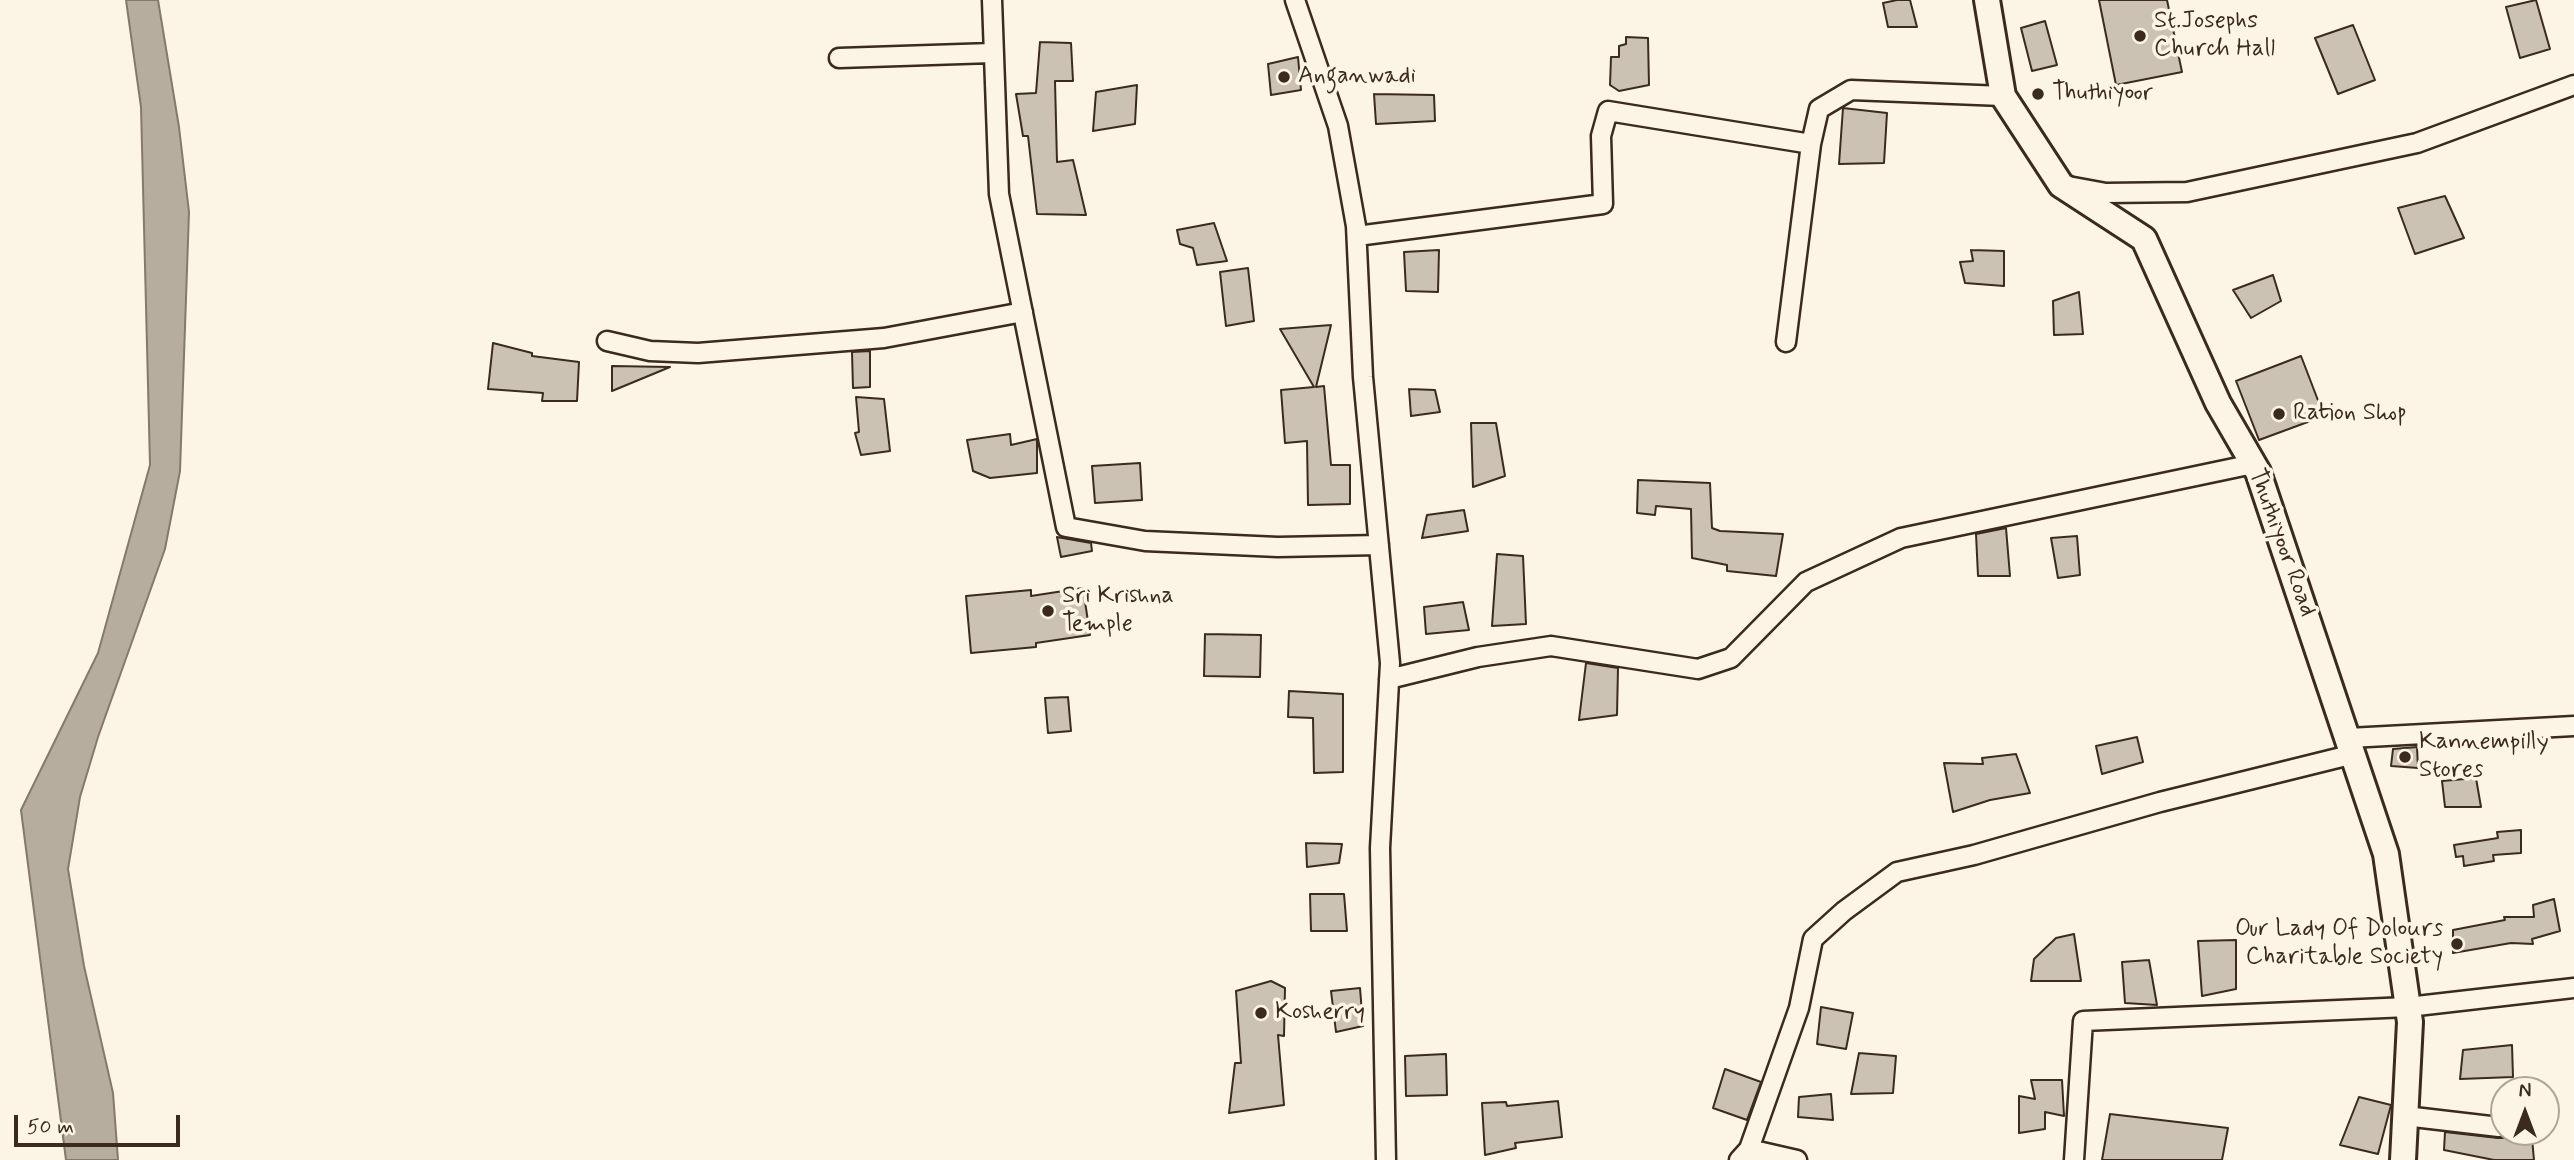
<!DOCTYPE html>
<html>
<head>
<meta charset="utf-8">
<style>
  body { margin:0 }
  #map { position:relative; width:2574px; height:1160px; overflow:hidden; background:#fcf5e5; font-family:Mynerve,sans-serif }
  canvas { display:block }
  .north { position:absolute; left:2490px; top:1076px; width:70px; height:70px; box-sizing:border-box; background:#fcf5e5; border:2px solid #afa495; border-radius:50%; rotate:0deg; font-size:19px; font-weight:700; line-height:28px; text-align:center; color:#3b2a1e }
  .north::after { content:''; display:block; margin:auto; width:24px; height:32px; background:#3b2a1e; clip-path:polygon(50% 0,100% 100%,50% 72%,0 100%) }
  .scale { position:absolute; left:14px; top:1115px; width:166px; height:32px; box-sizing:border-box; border:4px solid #3b2a1e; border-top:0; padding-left:9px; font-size:21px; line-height:24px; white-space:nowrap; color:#3b2a1e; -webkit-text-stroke:5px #fcf5e5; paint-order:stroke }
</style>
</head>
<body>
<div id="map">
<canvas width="2574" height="1160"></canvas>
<div class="north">N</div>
<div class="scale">50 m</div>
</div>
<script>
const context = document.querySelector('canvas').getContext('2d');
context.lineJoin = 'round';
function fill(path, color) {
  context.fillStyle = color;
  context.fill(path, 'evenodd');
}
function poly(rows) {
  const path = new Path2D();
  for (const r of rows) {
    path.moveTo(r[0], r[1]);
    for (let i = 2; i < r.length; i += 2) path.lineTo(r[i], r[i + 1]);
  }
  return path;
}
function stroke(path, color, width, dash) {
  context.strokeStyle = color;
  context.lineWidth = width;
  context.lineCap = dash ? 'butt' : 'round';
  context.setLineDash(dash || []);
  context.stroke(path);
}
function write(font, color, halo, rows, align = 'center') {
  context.font = font + ' Mynerve,sans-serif';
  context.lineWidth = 7;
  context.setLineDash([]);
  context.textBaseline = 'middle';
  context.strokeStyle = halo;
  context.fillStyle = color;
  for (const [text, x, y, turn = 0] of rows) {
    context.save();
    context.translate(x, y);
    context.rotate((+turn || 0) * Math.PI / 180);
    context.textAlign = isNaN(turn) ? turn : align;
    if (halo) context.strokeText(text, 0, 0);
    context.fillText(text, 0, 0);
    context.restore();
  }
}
const water = poly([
  [126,0,158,0,179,127,189,212,180,471,165,549,98,737,80,797,68,869,84,966,113,1093,118,1160,66,1160,21,810,98,653,150,465,141,107,126,0]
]);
const building = poly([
  [1897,0,1910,0,1917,27,1888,27,1883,3,1897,0],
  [2099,0,2167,0,2182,72,2116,85,2099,0],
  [2536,0,2550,49,2520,58,2506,7,2536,0],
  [2045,21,2057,65,2032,71,2021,28,2045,21],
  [2353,25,2375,80,2338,94,2315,38,2353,25],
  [1626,37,1648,38,1649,85,1619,91,1610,85,1611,57,1619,57,1619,46,1626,44,1626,37],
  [1040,42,1071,43,1073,81,1055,81,1057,162,1073,160,1086,215,1037,214,1028,136,1023,136,1016,94,1036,93,1040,42],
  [1298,57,1301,90,1271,95,1268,64,1298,57],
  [1137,85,1135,124,1093,131,1096,92,1137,85],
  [1374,94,1434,95,1435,121,1376,124,1374,94],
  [1843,108,1887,113,1884,163,1839,164,1843,108],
  [2445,196,2464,238,2415,254,2398,208,2445,196],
  [1214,223,1227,261,1197,265,1193,248,1180,244,1177,230,1214,223],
  [1439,250,1438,292,1406,291,1404,252,1439,250],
  [1971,250,2004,251,2004,286,1965,283,1960,262,1973,261,1971,250],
  [1248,268,1254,321,1226,326,1220,272,1248,268],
  [2273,275,2281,301,2251,318,2233,290,2273,275],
  [2079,292,2083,334,2054,335,2053,301,2079,292],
  [1331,325,1316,387,1324,386,1331,465,1350,465,1350,504,1308,505,1307,441,1285,443,1281,390,1314,387,1280,329,1331,325],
  [493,343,532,353,532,356,579,362,577,401,542,401,543,393,488,389,493,343],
  [870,351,870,387,853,388,852,352,870,351],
  [2301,356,2324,416,2259,440,2236,381,2301,356],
  [612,366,670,367,612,391,612,366],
  [1409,389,1435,390,1440,412,1411,416,1409,389],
  [856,397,884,399,890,451,861,455,855,433,859,432,856,397],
  [1471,423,1496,423,1505,476,1473,487,1471,423],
  [1010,434,1011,445,1037,439,1037,473,990,478,973,471,967,440,1010,434],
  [1140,463,1142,500,1095,503,1092,466,1140,463],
  [1638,480,1710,483,1712,528,1720,531,1783,534,1776,576,1727,571,1727,565,1692,558,1691,509,1656,506,1655,515,1637,513,1638,480],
  [1464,510,1468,531,1422,538,1427,515,1464,510],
  [2006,528,2010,576,1978,576,1976,534,2006,528],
  [2077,536,2080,575,2058,578,2051,538,2077,536],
  [1057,537,1091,543,1092,551,1061,557,1057,537],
  [1497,554,1523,556,1526,624,1492,626,1497,554],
  [1083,588,1090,635,1036,643,1036,647,971,653,966,596,1031,590,1031,596,1083,588],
  [1463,602,1469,630,1426,634,1424,607,1463,602],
  [1205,634,1261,635,1260,677,1204,676,1205,634],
  [1586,663,1618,668,1617,715,1579,720,1586,663],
  [1289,691,1343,694,1343,772,1314,773,1313,718,1288,717,1289,691],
  [1068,697,1071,731,1048,733,1045,698,1068,697],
  [2137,737,2143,762,2102,774,2096,746,2137,737],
  [2417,747,2418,768,2391,766,2393,749,2417,747],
  [2016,754,2030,793,1990,800,1953,812,1944,763,1983,764,1982,758,2016,754],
  [2476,778,2481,807,2445,807,2442,781,2476,778],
  [2521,830,2521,853,2493,855,2494,861,2464,866,2463,856,2456,857,2454,845,2498,838,2497,832,2521,830],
  [1306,843,1342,844,1339,863,1307,867,1306,843],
  [1310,894,1344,894,1347,931,1311,931,1310,894],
  [2554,899,2560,931,2532,939,2533,944,2511,943,2453,953,2453,930,2505,920,2504,917,2534,917,2533,905,2554,899],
  [2074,934,2081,981,2031,981,2034,959,2056,938,2074,934],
  [2236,940,2236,989,2202,996,2198,941,2236,940],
  [2149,960,2157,1005,2125,1003,2122,962,2149,960],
  [1271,981,1285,988,1284,1036,1278,1035,1284,1105,1229,1113,1235,1063,1241,1063,1236,991,1271,981],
  [1360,988,1363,1026,1336,1032,1331,991,1360,988],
  [1821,1007,1853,1013,1846,1049,1817,1044,1821,1007],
  [2512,1045,2513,1077,2460,1079,2463,1050,2512,1045],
  [1859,1053,1896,1056,1893,1093,1851,1094,1859,1053],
  [1446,1054,1447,1095,1406,1096,1405,1056,1446,1054],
  [1725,1069,1761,1082,1747,1120,1713,1108,1725,1069],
  [2031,1080,2062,1080,2064,1116,2045,1112,2045,1129,2019,1133,2019,1096,2035,1099,2031,1080],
  [1831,1094,1833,1120,1798,1117,1799,1097,1831,1094],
  [2359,1097,2391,1105,2378,1154,2340,1145,2359,1097],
  [1558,1101,1562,1137,1515,1143,1516,1148,1485,1155,1482,1103,1506,1102,1507,1106,1558,1101],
  [2110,1114,2228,1128,2222,1160,2102,1160,2110,1114],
  [2445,1132,2498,1138,2532,1138,2534,1160,2494,1160,2444,1150,2445,1132]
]);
const street = poly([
  [992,0,999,194,1066,527,1145,541,1278,547,1379,545],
  [1295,0,1338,126,1356,226,1363,377,1390,663,1380,848,1386,1160],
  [839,58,992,53],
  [2068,186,2106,193,2187,192,2417,143,2574,85],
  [1357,236,1603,204,1601,136,1608,111,1811,144,1819,109,1851,90,2003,96],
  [607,341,650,351,698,353,884,338,1023,312],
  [1786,342,1811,144],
  [1389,679,1478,657,1551,646,1698,669,1731,658,1806,582,1901,538,2253,464],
  [2349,738,2574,726],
  [2405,1116,2499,1127],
  [1739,1160,1749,1149,1799,1008,1813,939,1844,911,1897,872,1974,855,2160,802,2354,754],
  [1752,1160,1749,1149,1797,1160],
  [2074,1160,2083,1021,2408,1007,2574,988]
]);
const secondary = poly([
  [1987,0,2003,96,2061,185,2144,239,2218,403,2258,472,2386,854,2410,1022,2403,1160]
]);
const markers = [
  [2140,36,7,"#3b2a1e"],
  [1284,77,7,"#3b2a1e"],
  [2038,94,7,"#3b2a1e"],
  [2279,414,7,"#3b2a1e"],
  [1048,611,7,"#3b2a1e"],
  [2405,757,7,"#3b2a1e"],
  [2457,944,7,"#3b2a1e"],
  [1261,1013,7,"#3b2a1e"]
];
const poiNames = [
  ["St.Josephs",2154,22],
  ["Church Hall",2154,50],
  ["Anganwadi",1298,77],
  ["Thuthiyoor",2052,94],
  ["Ration Shop",2293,414],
  ["Sri Krishna",1062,597],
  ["Temple",1062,625],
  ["Kannempilly",2419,743],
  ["Stores",2419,771],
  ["Our Lady Of Dolours",2443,930,"right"],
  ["Charitable Society",2443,958,"right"],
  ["Kosherry",1275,1013]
];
const streetNames = [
  ["Thuthiyoor Road",2281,543,70]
];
fill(water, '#b7ad9e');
stroke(water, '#85796b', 2);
fill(building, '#ccc2b3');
stroke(building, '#3b2a1e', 2);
stroke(street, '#3b2a1e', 23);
stroke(secondary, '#3b2a1e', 30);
stroke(street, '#fcf5e5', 18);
stroke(secondary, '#fcf5e5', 24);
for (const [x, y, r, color] of markers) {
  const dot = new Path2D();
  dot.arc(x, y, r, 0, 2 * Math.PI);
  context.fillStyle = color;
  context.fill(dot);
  stroke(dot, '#fcf5e5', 2.5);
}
write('24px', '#3b2a1e', '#fcf5e5', poiNames, 'left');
write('24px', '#3b2a1e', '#fcf5e5', streetNames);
</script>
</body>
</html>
